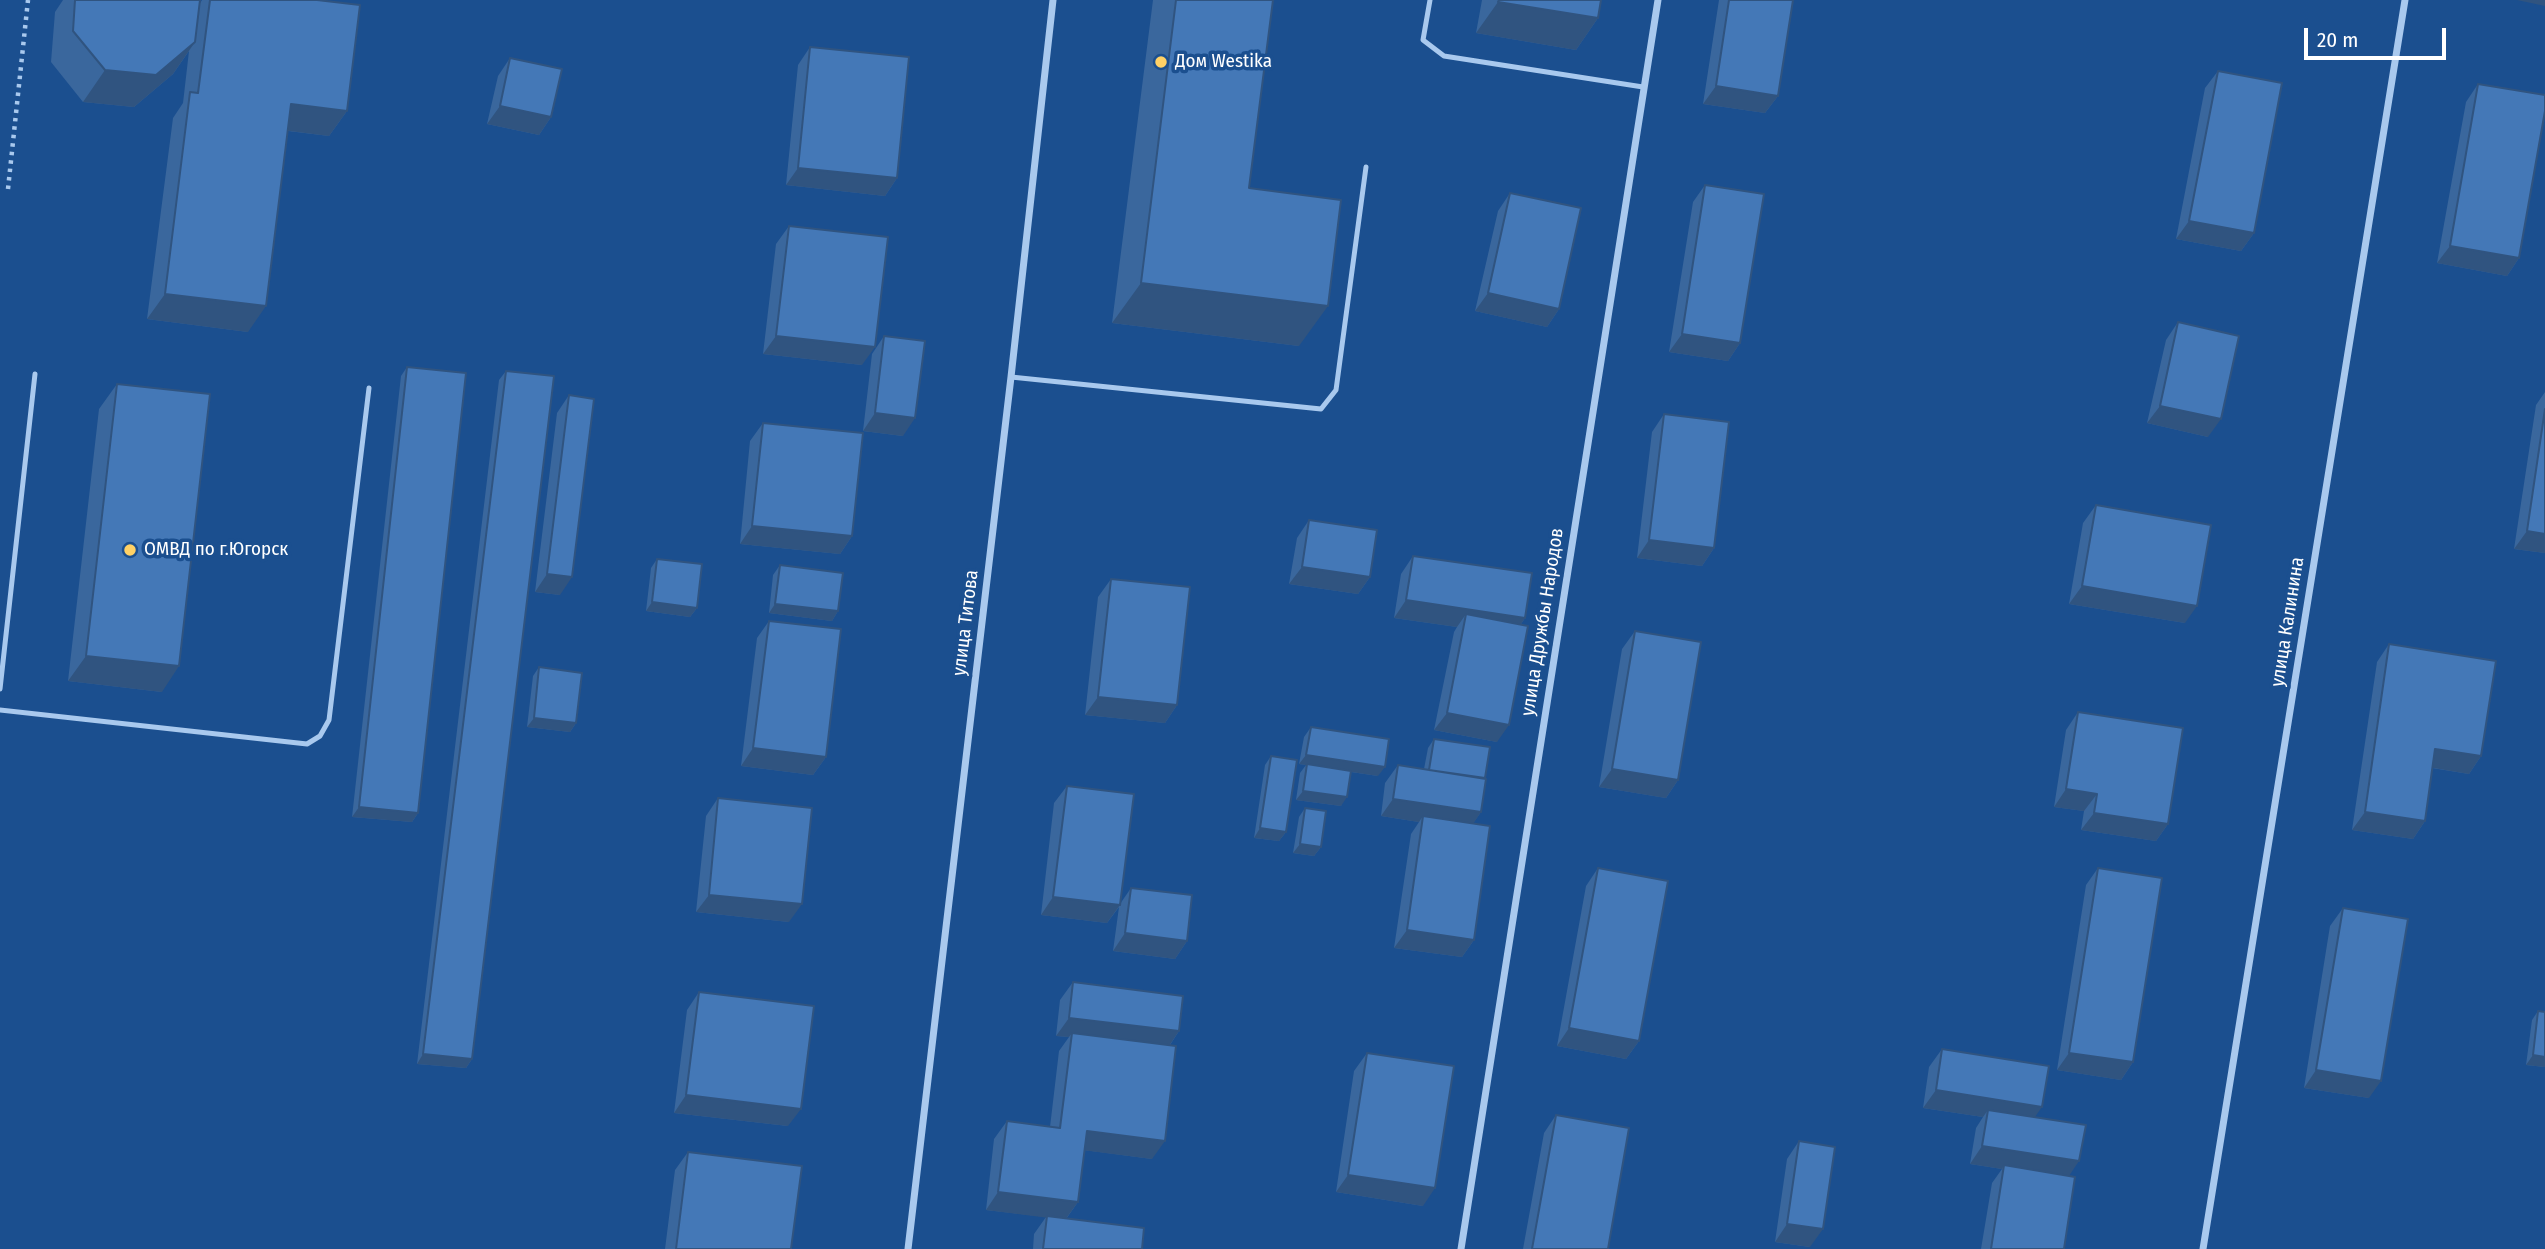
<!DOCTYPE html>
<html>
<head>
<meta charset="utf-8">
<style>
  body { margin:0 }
  #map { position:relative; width:2545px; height:1249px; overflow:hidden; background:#1b4f8f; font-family:"Fira Sans Condensed",sans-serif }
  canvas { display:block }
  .scale { position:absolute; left:2304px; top:28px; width:142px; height:32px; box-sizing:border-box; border:4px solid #fff; border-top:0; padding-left:9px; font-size:21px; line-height:24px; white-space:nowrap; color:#fff; -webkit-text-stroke:5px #1b4f8f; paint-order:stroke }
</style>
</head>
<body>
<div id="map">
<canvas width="2545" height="1249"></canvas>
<div class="scale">20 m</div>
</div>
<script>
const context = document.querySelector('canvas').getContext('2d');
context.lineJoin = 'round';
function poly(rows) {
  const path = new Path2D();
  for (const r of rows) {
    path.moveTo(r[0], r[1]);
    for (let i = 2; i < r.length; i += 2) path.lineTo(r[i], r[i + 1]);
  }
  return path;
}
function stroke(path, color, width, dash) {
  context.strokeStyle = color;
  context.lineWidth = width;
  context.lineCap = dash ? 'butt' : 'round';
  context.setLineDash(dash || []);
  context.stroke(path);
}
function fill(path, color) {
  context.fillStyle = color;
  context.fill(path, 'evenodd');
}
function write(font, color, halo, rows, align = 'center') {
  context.font = font + ' "Fira Sans Condensed",sans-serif';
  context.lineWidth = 7;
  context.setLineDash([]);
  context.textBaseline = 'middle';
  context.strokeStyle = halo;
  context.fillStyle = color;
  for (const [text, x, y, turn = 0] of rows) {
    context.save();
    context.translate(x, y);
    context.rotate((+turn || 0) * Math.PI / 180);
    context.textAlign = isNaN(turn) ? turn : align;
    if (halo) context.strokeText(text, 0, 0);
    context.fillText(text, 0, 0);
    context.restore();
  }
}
const path = poly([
  [8,189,28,0]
]);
const service = poly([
  [1430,0,1423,40,1444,56,1643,87],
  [1011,377,1321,409,1336,390,1366,167],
  [0,689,35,374],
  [0,710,307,744,320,736,329,720,369,388]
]);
const minor = poly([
  [908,1249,1011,377,1053,0],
  [1461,1249,1658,0],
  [2203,1249,2405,0]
]);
const wall = poly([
  [63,0,200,0,199,5,202,0,210,0,347,111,329,136,288,131,248,332,147,319,173,118,183,103,189,51,173,74,134,107,83,102,51,62,55,12],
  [1153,0,1273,0,1249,188,1299,346,1112,323],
  [1482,0,1601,0,1598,18,1576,50,1476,33],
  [1719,0,1793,0,1778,96,1765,113,1703,104],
  [810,47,897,178,885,196,786,185,798,65],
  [510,58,551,117,539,135,487,124,498,76],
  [2218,71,2254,233,2241,251,2176,239,2205,88],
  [2478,84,2519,258,2507,276,2437,263,2466,102],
  [1705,185,1740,343,1728,361,1669,352,1693,202],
  [1510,193,1559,309,1547,327,1475,311,1498,211],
  [789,226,862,365,763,354,776,244],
  [2178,322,2208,437,2147,423,2166,340],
  [884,336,903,436,863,431,872,354],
  [407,367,418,813,412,822,352,817,401,376],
  [506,371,472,1059,466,1068,417,1064,499,380],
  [117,384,162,692,68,681,99,409],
  [2545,392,2545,553,2514,549,2536,405],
  [569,395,560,595,535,592,557,413],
  [1664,414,1714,548,1702,566,1637,558,1652,432],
  [763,423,852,536,840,554,740,544,750,441],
  [2096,505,2185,623,2069,604,2083,523],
  [1309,520,1370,577,1358,594,1289,584,1297,538],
  [1413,556,1525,618,1521,624,1497,742,1434,730,1454,632,1457,627,1394,618,1401,574],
  [657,559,697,608,690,617,646,611,651,568],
  [780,565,838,611,832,621,769,613,773,575],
  [1111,579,1177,705,1165,723,1085,715,1098,597],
  [769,621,826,757,813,775,741,766,757,638],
  [1635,631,1678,780,1666,798,1599,787,1622,649],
  [2389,644,2481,756,2469,774,2432,768,2425,821,2413,839,2352,830,2377,662],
  [539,667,576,723,570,732,527,727,533,676],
  [2078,712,2168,824,2156,841,2081,830,2084,811,2054,807,2066,730],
  [1311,727,1378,776,1351,772,1341,806,1296,800,1300,773,1306,765,1299,764,1304,737],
  [1434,739,1485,778,1481,812,1473,823,1474,940,1462,957,1394,948,1411,834,1419,822,1381,816,1385,783,1398,765,1424,769,1428,748],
  [1271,756,1286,832,1279,841,1254,838,1265,765],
  [1067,786,1120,904,1131,888,1187,941,1175,959,1113,951,1119,907,1107,923,1041,915,1054,803],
  [718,798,789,922,696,912,706,816],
  [1305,808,1321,847,1314,856,1293,853,1299,817],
  [1598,868,1639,1041,1626,1059,1557,1046,1586,886],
  [2098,868,2133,1062,2121,1080,2057,1070,2086,885],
  [2343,908,2369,1098,2304,1088,2330,926],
  [1073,982,1179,1031,1170,1045,1152,1159,1084,1150,1078,1202,1066,1219,1142,1249,1033,1249,1034,1234,1046,1217,986,1210,994,1139,1007,1121,1050,1127,1059,1051,1069,1037,1056,1036,1060,1000],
  [699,992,788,1126,674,1113,687,1010],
  [2538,1011,2545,1012,2545,1067,2526,1065,2532,1020],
  [1942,1049,2035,1117,2069,1176,2064,1249,1981,1249,1992,1183,2002,1169,1970,1164,1976,1128,1983,1117,1923,1108,1929,1067],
  [1367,1053,1423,1206,1336,1192,1354,1071],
  [1556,1115,1608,1249,1523,1249,1544,1133],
  [1799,1141,1810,1247,1775,1242,1787,1159],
  [688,1152,791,1249,665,1249,675,1170]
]);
const shadedWall = poly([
  [2517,0,2545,0,2545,6],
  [1498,2,1598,18,1576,50,1476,33],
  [195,42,173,74,134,107,83,102,105,70],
  [1716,86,1778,96,1765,113,1703,104],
  [291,104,347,111,329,136,274,129],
  [500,106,551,117,539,135,487,124],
  [798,168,897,178,885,196,786,185],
  [2189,221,2254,233,2241,251,2176,239],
  [2450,246,2519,258,2507,276,2437,263],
  [1141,283,1328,306,1299,346,1112,323],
  [1488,293,1559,309,1547,327,1475,311],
  [165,294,266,306,248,332,147,319],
  [1682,334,1740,343,1728,361,1669,352],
  [776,336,875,347,862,365,763,354],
  [2160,406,2221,419,2208,437,2147,423],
  [875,413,915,418,903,436,863,431],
  [752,526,852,536,840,554,740,544],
  [2527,531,2545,534,2545,553,2514,549],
  [1649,540,1714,548,1702,566,1637,558],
  [1302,567,1370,577,1358,594,1289,584],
  [547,574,572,577,560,595,535,592],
  [2082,586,2197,606,2185,623,2069,604],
  [1406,600,1525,618,1513,636,1466,614,1457,627,1394,618],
  [652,602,697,608,690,617,646,611],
  [775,604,838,611,832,621,769,613],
  [86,656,179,666,162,692,68,681],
  [1098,697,1177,705,1165,723,1085,715],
  [1447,713,1509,725,1497,742,1434,730],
  [534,718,576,723,570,732,527,727],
  [753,748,826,757,813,775,741,766],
  [2435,749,2481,756,2469,774,2422,766],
  [1306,755,1385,767,1378,776,1299,764],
  [1612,769,1678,780,1666,798,1599,787],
  [2066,789,2097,794,2084,811,2054,807],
  [1303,791,1347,797,1341,806,1296,800],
  [1393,799,1481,812,1469,830,1423,816,1419,822,1381,816],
  [359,807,418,813,412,822,352,817],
  [2365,812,2425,821,2413,839,2352,830],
  [2094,813,2168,824,2156,841,2081,830],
  [1260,828,1286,832,1279,841,1254,838],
  [1300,844,1321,847,1314,856,1293,853],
  [709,895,802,904,789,922,696,912],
  [1053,897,1120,905,1107,923,1041,915],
  [1407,930,1474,940,1462,957,1394,948],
  [1125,933,1187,941,1175,959,1113,951],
  [1069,1018,1179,1031,1167,1049,1072,1033,1069,1037,1056,1036],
  [1569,1028,1639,1041,1626,1059,1557,1046],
  [2069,1053,2133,1062,2121,1080,2057,1070],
  [423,1054,472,1059,466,1068,417,1064],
  [2533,1055,2545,1057,2545,1067,2526,1065],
  [2316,1070,2381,1081,2369,1098,2304,1088],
  [1936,1090,2042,1107,2030,1124,1988,1110,1983,1117,1923,1108],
  [686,1095,801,1109,788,1126,674,1113],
  [1087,1131,1165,1141,1152,1159,1074,1149],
  [1982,1146,2079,1161,2067,1179,2004,1165,2002,1169,1970,1164],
  [1348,1175,1435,1188,1423,1206,1336,1192],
  [998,1192,1078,1202,1065,1220,986,1210],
  [1787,1224,1823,1229,1810,1247,1775,1242]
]);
const building = poly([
  [75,0,200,0,195,42,156,75,105,70,73,31,75,0],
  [210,0,317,0,360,5,347,111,291,104,266,306,165,294,190,92,198,93,210,0],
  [1176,0,1273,0,1249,188,1341,200,1328,306,1141,283,1176,0],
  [1499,0,1601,0,1598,18,1498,2,1499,0],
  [1729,0,1793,0,1778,96,1716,86,1729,0],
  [810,47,909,57,897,178,798,168,810,47],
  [510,58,562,69,551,117,500,106,510,58],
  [2218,71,2282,83,2254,233,2189,221,2218,71],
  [2478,84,2545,95,2545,111,2519,258,2450,246,2478,84],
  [1705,185,1764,194,1740,343,1682,334,1705,185],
  [1510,193,1581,208,1559,309,1488,293,1510,193],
  [789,226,888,237,875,347,776,336,789,226],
  [2178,322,2239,336,2221,419,2160,406,2178,322],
  [884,336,925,341,915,418,875,413,884,336],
  [407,367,466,373,418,813,359,807,407,367],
  [506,371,554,376,472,1059,423,1054,506,371],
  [117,384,210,394,179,666,86,656,117,384],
  [569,395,594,399,572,577,547,574,569,395],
  [2545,409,2545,534,2527,531,2545,409],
  [1664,414,1729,422,1714,548,1649,540,1664,414],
  [763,423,863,433,852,536,752,526,763,423],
  [2096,505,2211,525,2197,606,2082,586,2096,505],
  [1309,520,1377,530,1370,577,1302,567,1309,520],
  [1413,556,1532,573,1525,618,1406,600,1413,556],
  [657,559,702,564,697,608,652,602,657,559],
  [780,565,843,573,838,611,775,604,780,565],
  [1111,579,1190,587,1177,705,1098,697,1111,579],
  [1466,614,1528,626,1509,725,1447,713,1466,614],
  [769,621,841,629,826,757,753,748,769,621],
  [1635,631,1701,642,1678,780,1612,769,1635,631],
  [2389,644,2496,661,2481,756,2435,749,2425,821,2365,812,2389,644],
  [539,667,582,673,576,723,534,718,539,667],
  [2078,712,2183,728,2168,824,2094,813,2097,794,2066,789,2078,712],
  [1311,727,1389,739,1385,767,1306,755,1311,727],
  [1434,739,1490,747,1485,778,1429,770,1434,739],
  [1271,756,1297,760,1286,832,1260,828,1271,756],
  [1307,764,1351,771,1347,797,1303,791,1307,764],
  [1398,765,1486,779,1481,812,1393,799,1398,765],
  [1067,786,1134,794,1120,905,1053,897,1067,786],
  [718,798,812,808,802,904,709,895,718,798],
  [1305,808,1326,811,1321,847,1300,844,1305,808],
  [1423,816,1490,826,1474,940,1407,930,1423,816],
  [1598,868,1668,881,1639,1041,1569,1028,1598,868],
  [2098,868,2162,878,2133,1062,2069,1053,2098,868],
  [1131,888,1192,895,1187,941,1125,933,1131,888],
  [2343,908,2408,919,2381,1081,2316,1070,2343,908],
  [1073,982,1183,996,1179,1031,1069,1018,1073,982],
  [699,992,814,1006,801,1109,686,1095,699,992],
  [2538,1011,2545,1012,2545,1057,2533,1055,2538,1011],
  [1072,1033,1176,1046,1165,1141,1087,1131,1078,1202,998,1192,1007,1121,1060,1128,1072,1033],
  [1942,1049,2049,1066,2042,1107,1936,1090,1942,1049],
  [1367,1053,1454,1066,1435,1188,1348,1175,1367,1053],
  [1988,1110,2086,1125,2079,1161,1982,1146,1988,1110],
  [1556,1115,1629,1128,1608,1249,1532,1249,1556,1115],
  [1799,1141,1835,1147,1823,1229,1787,1224,1799,1141],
  [688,1152,802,1166,791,1249,676,1249,688,1152],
  [2004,1165,2075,1177,2064,1249,1991,1249,2004,1165],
  [1047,1216,1144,1228,1142,1249,1043,1249,1047,1216]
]);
const markers = [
  [1161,62,7,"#ffd166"],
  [130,550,7,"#ffd166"]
];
const poiNames = [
  ["Дом Westika",1175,62],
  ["ОМВД по г.Югорск",144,550]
];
const streetNames = [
  ["улица Дружбы Народов",1543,622,-81],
  ["улица Калинина",2288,622,-81],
  ["улица Титова",966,623,-83]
];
stroke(path, '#a9c9ee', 4.5, [3.5, 5]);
stroke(service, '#a9c9ee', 5);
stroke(minor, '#a9c9ee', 7);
fill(wall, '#3a679d');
fill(shadedWall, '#305480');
fill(building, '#4478b7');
stroke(building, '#305480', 2);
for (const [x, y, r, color] of markers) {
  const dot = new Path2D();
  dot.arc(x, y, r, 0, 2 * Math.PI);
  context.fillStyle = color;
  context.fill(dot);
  stroke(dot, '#1b4f8f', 2.5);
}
write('19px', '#fff', '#1b4f8f', poiNames, 'left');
write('19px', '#fff', '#1b4f8f', streetNames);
</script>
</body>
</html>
